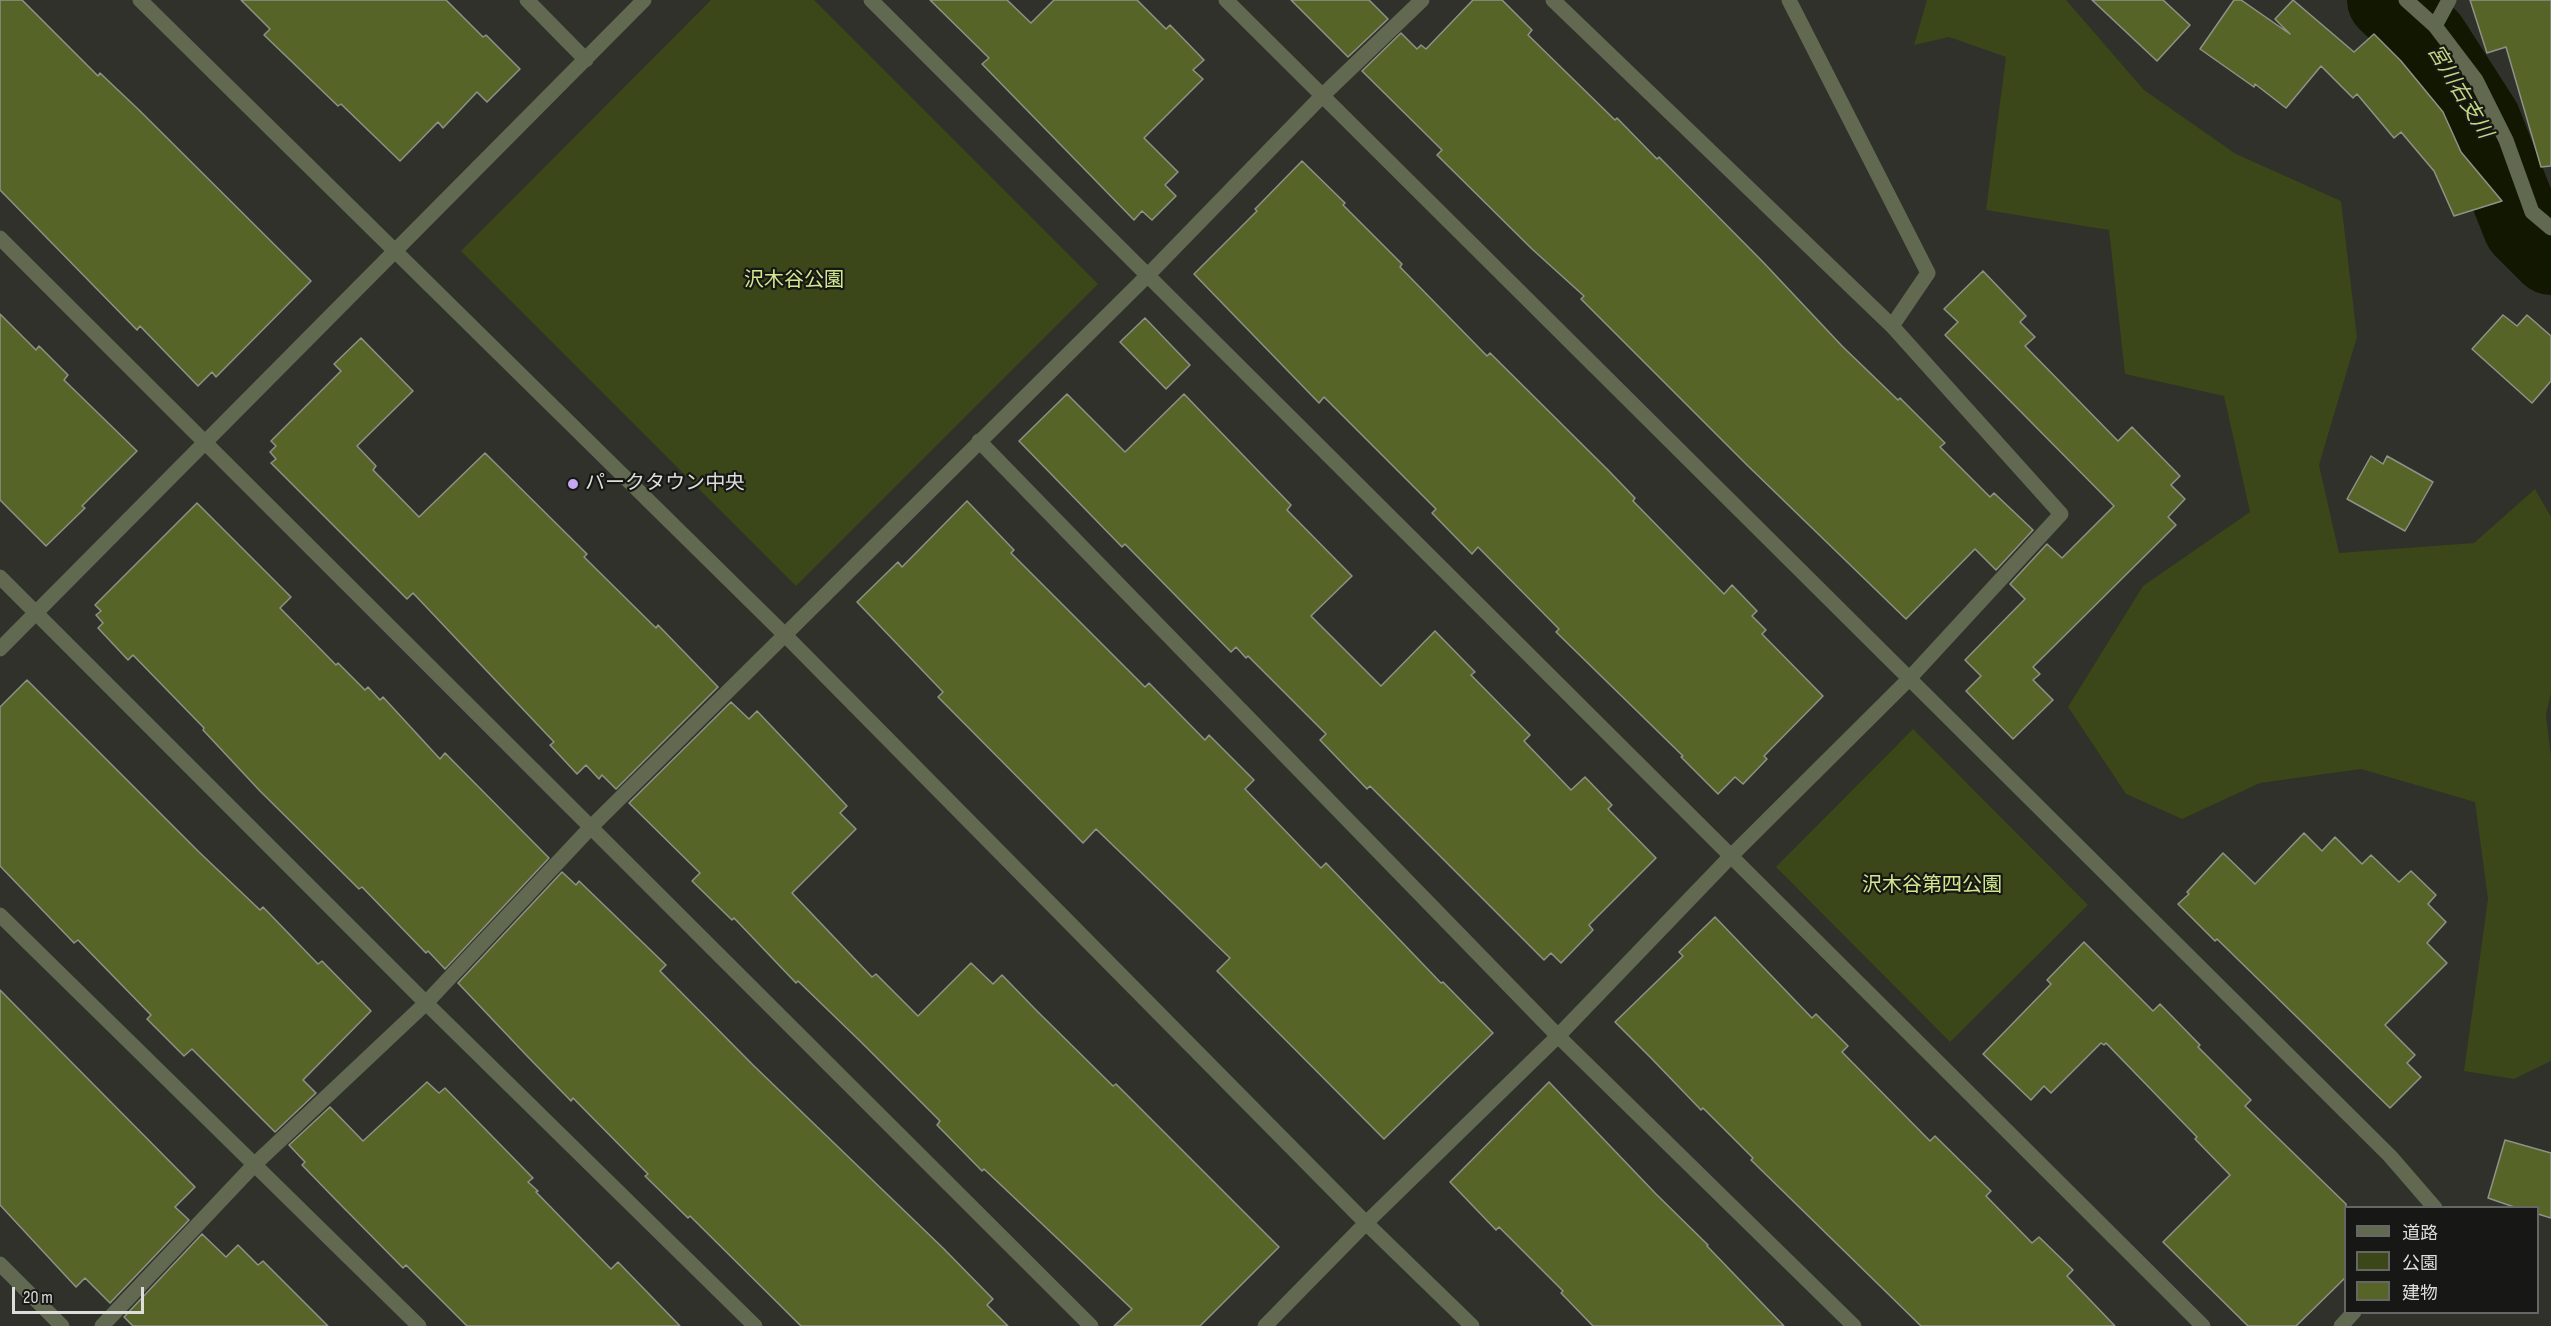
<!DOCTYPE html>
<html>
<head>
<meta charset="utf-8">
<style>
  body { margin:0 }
  #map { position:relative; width:2551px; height:1326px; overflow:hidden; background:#2f312a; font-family:"Sofia Sans Condensed","Noto Sans JP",sans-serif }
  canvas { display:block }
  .legend { position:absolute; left:2344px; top:1206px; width:195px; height:108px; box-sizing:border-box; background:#171815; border:2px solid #666764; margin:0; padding:8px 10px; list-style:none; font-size:18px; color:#dddeda }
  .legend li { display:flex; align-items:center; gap:12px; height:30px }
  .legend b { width:30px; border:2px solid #666764 }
  .scale { position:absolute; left:12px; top:1287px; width:132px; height:27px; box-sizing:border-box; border:3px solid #dddeda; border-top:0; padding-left:8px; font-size:18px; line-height:21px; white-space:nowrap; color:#dddeda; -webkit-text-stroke:4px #171815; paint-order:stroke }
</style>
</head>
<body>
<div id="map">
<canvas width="2551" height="1326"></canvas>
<ul class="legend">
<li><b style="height:8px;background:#616950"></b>道路</li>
<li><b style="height:16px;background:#3b4619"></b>公園</li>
<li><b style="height:16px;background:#566427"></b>建物</li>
</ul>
<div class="scale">20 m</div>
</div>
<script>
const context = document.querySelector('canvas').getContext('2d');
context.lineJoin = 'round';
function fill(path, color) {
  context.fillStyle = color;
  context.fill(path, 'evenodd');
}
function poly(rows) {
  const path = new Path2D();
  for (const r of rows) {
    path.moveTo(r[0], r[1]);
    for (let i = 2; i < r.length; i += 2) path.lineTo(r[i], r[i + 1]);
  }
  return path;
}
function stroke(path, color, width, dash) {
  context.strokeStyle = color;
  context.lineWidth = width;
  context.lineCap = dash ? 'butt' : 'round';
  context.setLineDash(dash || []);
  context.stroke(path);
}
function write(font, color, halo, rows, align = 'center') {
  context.font = font + ' "Sofia Sans Condensed","Noto Sans JP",sans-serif';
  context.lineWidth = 4.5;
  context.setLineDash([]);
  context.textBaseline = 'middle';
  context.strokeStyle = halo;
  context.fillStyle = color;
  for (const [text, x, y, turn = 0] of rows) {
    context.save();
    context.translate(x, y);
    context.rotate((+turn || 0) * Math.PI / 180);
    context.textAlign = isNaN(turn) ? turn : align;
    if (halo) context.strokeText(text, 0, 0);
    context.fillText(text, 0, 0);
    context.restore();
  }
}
const green = poly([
  [711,0,814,0,1098,284,796,586,461,251],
  [1927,0,2066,0,2144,90,2236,154,2341,201,2357,337,2319,465,2339,553,2474,543,2535,489,2551,517,2551,693,2546,715,2551,757,2551,1061,2514,1079,2464,1071,2488,899,2475,802,2361,769,2260,783,2182,819,2126,794,2068,707,2143,586,2250,512,2224,396,2125,374,2109,230,1986,210,2006,57,1949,37,1914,45],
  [1913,729,2088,905,1950,1042,1776,867]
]);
const river = poly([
  [2387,0,2429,40,2481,121,2523,227,2551,255]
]);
const building = poly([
  [0,0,22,0,98,76,100,73,139,110,311,281,216,377,212,372,198,386,140,326,137,330,0,190,0,0],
  [241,0,446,0,483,37,486,35,520,69,487,102,477,92,443,128,438,122,400,161,341,104,338,106,264,35,270,29,241,0],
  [930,0,1007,0,1031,23,1054,0,1137,0,1166,29,1170,25,1204,60,1193,70,1203,79,1144,138,1178,172,1165,185,1176,196,1152,220,1142,211,1134,220,982,64,989,58,930,0],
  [1291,0,1369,0,1388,19,1348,57,1291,0],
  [1473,0,1502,0,1532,30,1528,35,1615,120,1617,118,1657,159,1659,157,1763,262,1842,346,1898,400,1900,398,1945,443,1940,447,1990,497,1994,493,2033,530,1996,570,1975,549,1906,619,1747,465,1581,299,1584,296,1532,249,1437,155,1442,150,1362,71,1401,33,1417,49,1421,45,1426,49,1473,0],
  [2092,0,2163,0,2190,25,2157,61,2092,0],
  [2234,0,2241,0,2290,34,2275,19,2293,0,2354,52,2374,34,2401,61,2443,112,2461,152,2502,201,2454,216,2434,171,2401,132,2394,138,2357,94,2353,98,2321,66,2286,108,2255,84,2254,87,2200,49,2234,0],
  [2470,0,2551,0,2551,166,2541,167,2506,47,2487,53,2470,0],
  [1302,161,1345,203,1343,205,1402,264,1400,267,1487,356,1490,353,1608,470,1635,498,1633,501,1724,594,1732,585,1757,611,1752,616,1766,630,1762,634,1823,696,1764,756,1767,759,1743,784,1735,777,1718,794,1681,757,1683,756,1556,632,1559,629,1478,547,1472,554,1432,513,1436,509,1324,397,1319,403,1194,274,1257,211,1255,209,1302,161],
  [1983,271,2026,316,2020,322,2035,337,2025,346,2118,441,2132,427,2180,476,2171,485,2185,499,2168,517,2176,525,2033,667,2040,674,2033,680,2053,700,2013,739,1966,691,1981,676,1965,660,2025,599,2010,584,2047,544,2062,558,2114,506,1945,335,1958,322,1944,309,1983,271],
  [0,314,36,350,39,346,68,375,64,380,137,451,82,506,85,508,46,546,0,500,0,314],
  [2503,315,2517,326,2527,315,2551,336,2551,381,2532,403,2472,349,2503,315],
  [1145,318,1190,365,1166,389,1120,342,1145,318],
  [361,338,413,391,357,446,376,466,373,470,419,517,485,453,587,554,584,557,656,628,658,625,718,687,616,789,602,775,599,779,586,765,577,774,550,745,554,742,413,593,407,599,271,463,276,459,270,452,276,446,271,441,341,371,334,364,361,338],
  [1067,394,1125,452,1184,394,1291,505,1287,510,1352,576,1311,616,1381,686,1435,631,1475,672,1471,675,1530,735,1524,741,1571,790,1585,777,1612,805,1608,809,1656,858,1589,925,1593,930,1561,963,1551,953,1544,960,1370,786,1367,789,1320,740,1326,734,1248,656,1246,658,1236,647,1231,652,1125,544,1122,547,1019,441,1067,394],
  [2371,456,2383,464,2387,456,2433,482,2405,531,2347,499,2371,456],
  [967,501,1014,550,1011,553,1145,687,1149,683,1205,740,1209,735,1254,780,1245,789,1321,868,1326,863,1441,983,1443,982,1493,1033,1384,1139,1217,971,1230,958,1096,829,1083,843,938,697,943,692,857,602,898,562,902,567,967,501],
  [197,503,291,597,280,608,336,665,338,663,365,690,368,687,380,700,383,697,440,759,445,753,549,858,445,969,428,951,426,953,362,887,359,889,260,791,203,730,204,728,133,655,128,660,98,628,103,623,96,615,101,611,95,605,197,503],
  [27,680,199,852,260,910,263,907,318,964,322,961,371,1011,303,1080,316,1093,275,1132,192,1049,184,1056,147,1019,151,1015,78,940,74,943,0,866,0,707,27,680],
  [731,702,749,719,757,711,847,806,840,813,856,829,792,893,872,977,876,974,918,1016,971,963,993,984,1002,975,1036,1010,1113,1086,1116,1084,1279,1247,1200,1326,1114,1326,1132,1309,984,1169,982,1171,937,1125,940,1121,860,1041,798,981,796,983,734,918,732,920,692,881,700,873,629,803,731,702],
  [2304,833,2322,851,2335,837,2362,864,2371,855,2399,882,2411,871,2436,895,2428,904,2446,922,2427,943,2447,963,2385,1025,2415,1055,2407,1063,2421,1077,2390,1108,2217,939,2215,941,2178,904,2189,894,2187,892,2223,853,2255,884,2304,833],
  [562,872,576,885,579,881,666,965,660,971,753,1065,944,1249,993,1299,987,1305,1008,1326,801,1326,690,1216,688,1218,645,1176,648,1174,573,1098,571,1101,528,1057,458,983,562,872],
  [1715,917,1812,1018,1816,1014,1848,1046,1842,1052,1930,1141,1935,1136,1991,1191,1986,1196,2032,1243,2039,1237,2073,1270,2067,1276,2115,1326,1921,1326,1751,1160,1753,1158,1703,1108,1701,1110,1651,1058,1615,1022,1683,956,1679,952,1715,917],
  [2084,942,2153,1011,2160,1004,2200,1045,2198,1047,2251,1100,2245,1106,2346,1204,2346,1277,2296,1326,2248,1326,2163,1242,2230,1175,2195,1139,2197,1137,2106,1043,2104,1045,2101,1043,2051,1093,2044,1086,2031,1100,1983,1054,2051,984,2047,980,2084,942],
  [0,990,195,1187,175,1207,189,1220,110,1303,85,1278,76,1287,0,1205,0,990],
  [427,1082,439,1093,445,1088,533,1178,528,1182,538,1191,536,1192,611,1269,618,1262,680,1326,467,1326,406,1265,403,1268,336,1200,302,1165,305,1162,289,1145,330,1107,363,1141,427,1082],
  [1549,1082,1656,1194,1708,1245,1707,1246,1784,1326,1593,1326,1561,1293,1563,1291,1499,1227,1496,1230,1450,1182,1549,1082],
  [2505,1140,2551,1153,2551,1218,2538,1214,2538,1208,2517,1208,2488,1198,2505,1140],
  [202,1234,226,1257,238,1245,258,1265,263,1261,328,1326,133,1326,124,1317,202,1234]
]);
const minor = poly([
  [140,0,784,634,1366,1223,1472,1326],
  [527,0,586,60],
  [871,0,2203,1326],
  [1226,0,2390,1156,2435,1208],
  [1789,0,1928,273,1892,326],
  [2406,0,2435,26,2476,80,2506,140,2532,212,2551,228],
  [2435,26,2449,0],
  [0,238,1091,1326],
  [979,441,1558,1036,1854,1326],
  [0,577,426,1003,755,1326],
  [0,649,644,0],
  [0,915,419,1326],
  [0,1264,62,1326],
  [102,1326,255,1164,426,1003,591,827,1149,274,1323,95,1422,0],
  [1265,1326,1366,1223,1558,1036,1731,856,1908,680,2061,514,1892,326,1553,0],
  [2341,1326,2354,1312]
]);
const markers = [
  [573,484,6,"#c3a7f2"]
];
const parkNames = [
  ["沢木谷公園",794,281],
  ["沢木谷第四公園",1932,886]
];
const poiNames = [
  ["パークタウン中央",585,484]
];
const waterNames = [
  ["宮川右支川",2459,92,59]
];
fill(green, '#3b4619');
stroke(river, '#111700', 80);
fill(building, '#566427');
stroke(building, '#8f9289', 1.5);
stroke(minor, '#616950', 15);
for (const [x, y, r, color] of markers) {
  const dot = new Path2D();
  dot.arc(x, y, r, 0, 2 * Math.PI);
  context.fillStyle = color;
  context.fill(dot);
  stroke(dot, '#171815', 2);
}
write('20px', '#d0e88e', '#171815', parkNames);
write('20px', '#dddeda', '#171815', poiNames, 'left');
write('italic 21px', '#c1d880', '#171815', waterNames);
</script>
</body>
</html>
